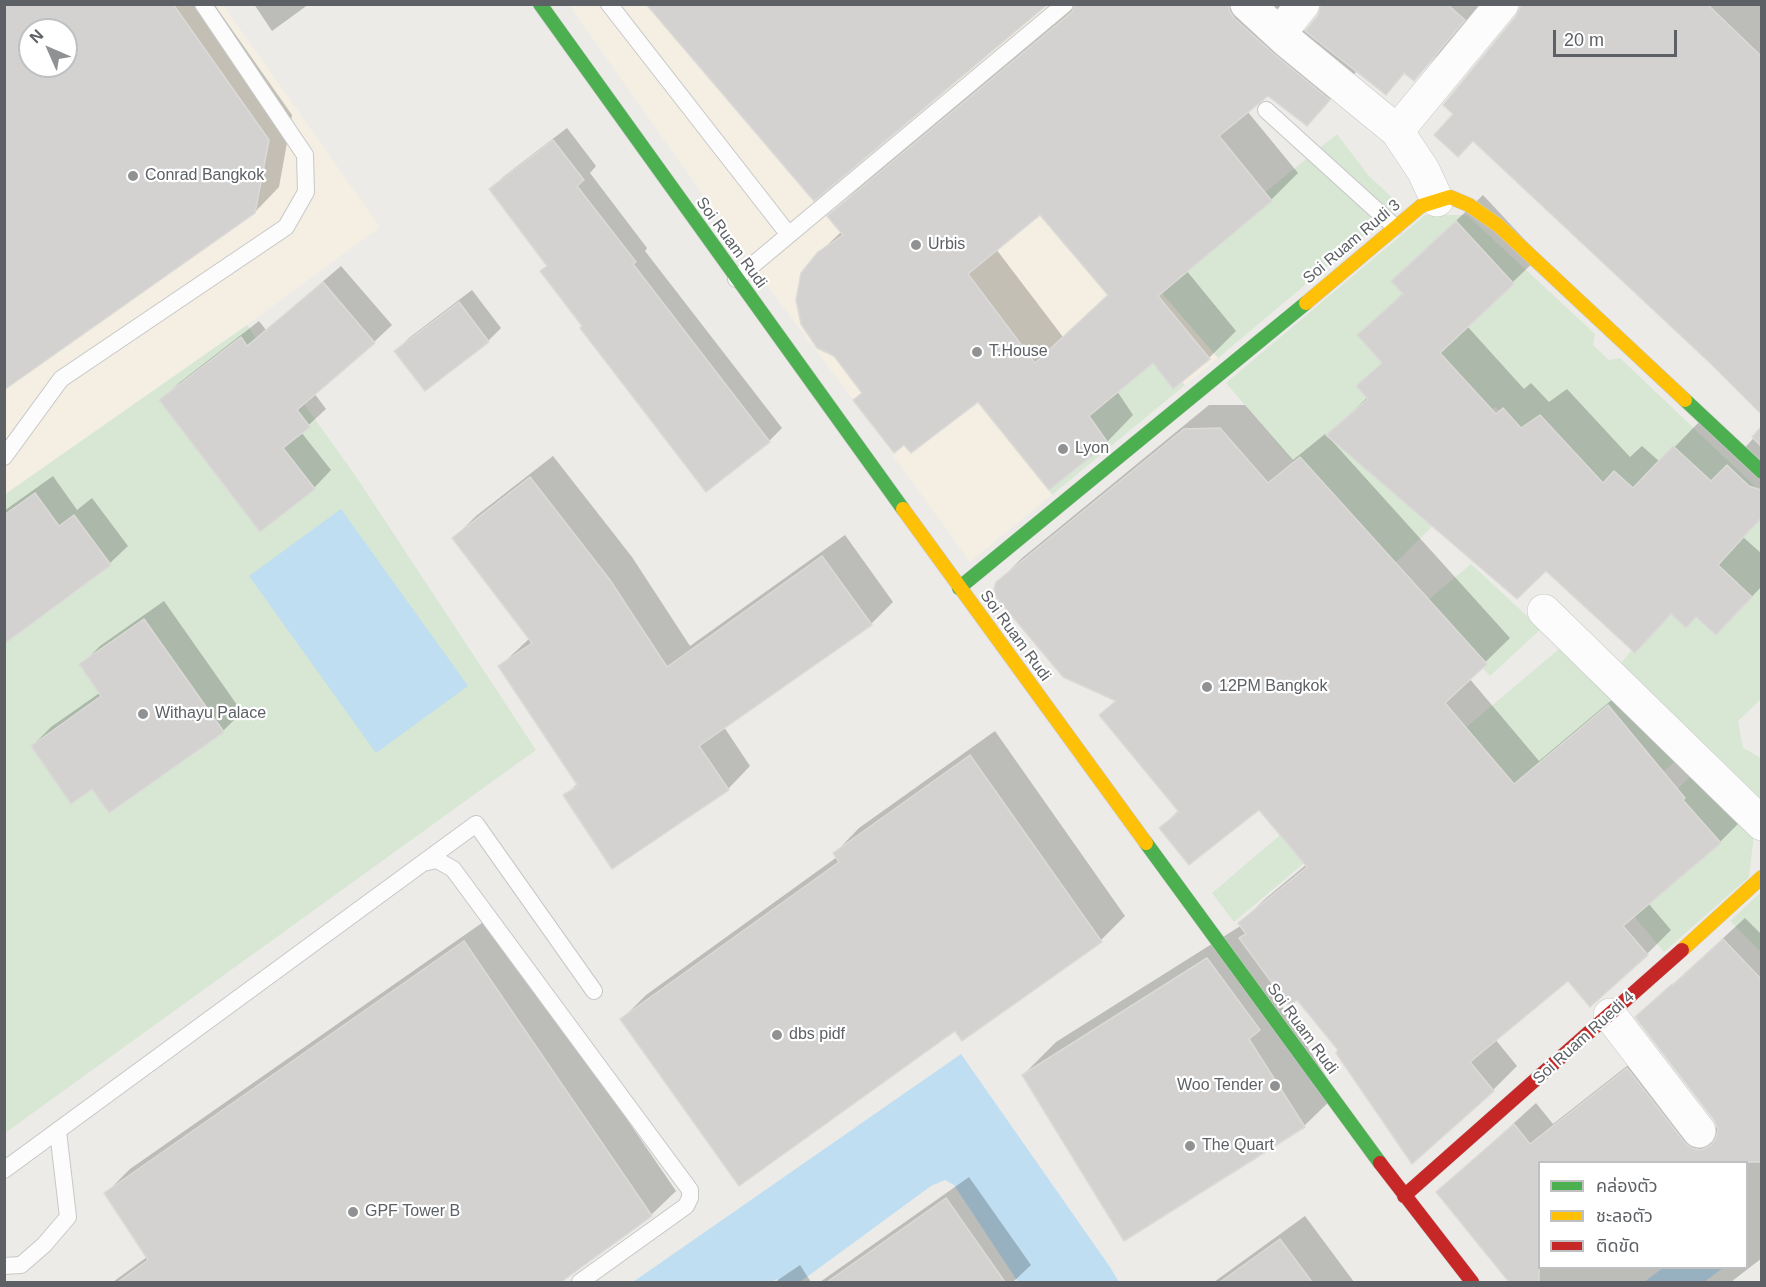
<!DOCTYPE html>
<html>
<head>
<meta charset="utf-8">
<style>
  body { margin:0 }
  #map { position:relative; width:1766px; height:1287px; overflow:hidden; background:#ecebe8; font-family:Arial,"Noto Sans Thai",sans-serif }
  canvas { display:block }
  .frame { position:absolute; inset:0; border:6px solid #5d6165; pointer-events:none }
  .legend { position:absolute; left:1538px; top:1161px; width:210px; height:108px; box-sizing:border-box; background:#fff; border:2px solid #bec0c1; margin:0; padding:8px 10px; list-style:none; font-size:18px; color:#5d6165 }
  .legend li { display:flex; align-items:center; gap:12px; height:30px }
  .legend b { width:30px; border:2px solid #bec0c1 }
  .north { position:absolute; left:18px; top:18px; width:60px; height:60px; box-sizing:border-box; background:#fff; border:2px solid #bec0c1; border-radius:50%; rotate:315deg; font-size:16px; font-weight:700; line-height:24px; text-align:center; color:#5d6165 }
  .north::after { content:''; display:block; margin:auto; width:21px; height:27px; background:#8f9193; clip-path:polygon(50% 0,100% 100%,50% 72%,0 100%) }
  .scale { position:absolute; left:1553px; top:30px; width:124px; height:27px; box-sizing:border-box; border:3px solid #5d6165; border-top:0; padding-left:8px; font-size:18px; line-height:21px; white-space:nowrap; color:#5d6165; -webkit-text-stroke:4px #fff; paint-order:stroke }
</style>
</head>
<body>
<div id="map">
<canvas width="1766" height="1287"></canvas>
<div class="frame"></div>
<ul class="legend">
<li><b style="height:8px;background:#4caf50"></b>คล่องตัว</li>
<li><b style="height:8px;background:#ffc107"></b>ชะลอตัว</li>
<li><b style="height:8px;background:#c62828"></b>ติดขัด</li>
</ul>
<div class="north">N</div>
<div class="scale">20 m</div>
</div>
<script>
const context = document.querySelector('canvas').getContext('2d');
context.lineJoin = 'round';
function fill(path, color) {
  context.fillStyle = color;
  context.fill(path, 'evenodd');
}
function poly(rows) {
  const path = new Path2D();
  for (const r of rows) {
    path.moveTo(r[0], r[1]);
    for (let i = 2; i < r.length; i += 2) path.lineTo(r[i], r[i + 1]);
  }
  return path;
}
function stroke(path, color, width, dash) {
  context.strokeStyle = color;
  context.lineWidth = width;
  context.lineCap = dash ? 'butt' : 'round';
  context.setLineDash(dash || []);
  context.stroke(path);
}
function write(font, color, halo, rows, align = 'center') {
  context.font = font + ' Arial,sans-serif';
  context.lineWidth = 4.5;
  context.setLineDash([]);
  context.textBaseline = 'middle';
  context.strokeStyle = halo;
  context.fillStyle = color;
  for (const [text, x, y, turn = 0] of rows) {
    context.save();
    context.translate(x, y);
    context.rotate((+turn || 0) * Math.PI / 180);
    context.textAlign = isNaN(turn) ? turn : align;
    if (halo) context.strokeText(text, 0, 0);
    context.fillText(text, 0, 0);
    context.restore();
  }
}
const commercial = poly([
  [5,5,223,5,380,227,247,325,5,495],
  [30,30,66,30,66,66,30,66],
  [569,5,1085,5,1153,283,1218,358,970,562,843,386,765,283]
]);
const green = poly([
  [1337,134,1368,175,1400,205,1218,358,1153,283],
  [1425,215,1467,215,1595,334,1593,345,1609,360,1620,358,1761,492,1761,699,1738,721,1743,748,1761,758,1761,805,1620,664,1727,537,1573,478,1495,407,1425,466,1457,502,1327,630,1357,536,1226,383],
  [247,325,353,472,536,750,5,1133,4,495],
  [1134,330,1185,385,1052,495,1023,446],
  [1471,564,1541,629,1490,676,1421,606],
  [1560,648,1679,758,1657,777,1496,808,1443,747],
  [1694,773,1754,834,1749,877,1664,952,1614,892,1674,792],
  [1286,830,1309,859,1234,922,1212,893],
  [1761,892,1761,952,1730,921]
]);
const water = poly([
  [341,509,468,686,376,753,249,576],
  [961,1054,1110,1267,1119,1282,1018,1282,954,1185,945,1180,931,1186,800,1282,780,1282,777,1279,772,1282,633,1282],
  [1663,1268,1723,1268,1704,1282,1644,1282]
]);
const shadow = poly([
  [4,4,214,4,292,115,279,187,255,212,4,389],
  [30,30,66,30,66,66,30,66],
  [254,4,309,4,272,31],
  [1076,4,1277,4,1306,32,1319,16,1323,4,1480,4,1441,52,1414,79,1406,72,1386,93,1357,71,1307,124,1268,94,1247,111,1298,173,1271,200,1186,270,1236,331,1209,358,1153,361,1117,391,1133,415,1107,442,978,400,863,392,819,253,842,231,829,217,856,190],
  [1040,213,1109,294,1063,337,996,249],
  [1522,4,1762,4,1762,412,1455,114,1518,16],
  [567,128,596,166,590,173,647,248,645,251,782,428,769,441,584,326,549,265,491,189,503,177],
  [1483,195,1540,256,1467,326,1524,389,1531,383,1549,402,1567,389,1630,457,1642,446,1660,462,1701,420,1738,455,1762,429,1762,518,1743,537,1762,554,1762,586,1743,606,1697,615,1672,613,1635,651,1546,569,1334,441,1333,442,1510,638,1469,678,1539,761,1633,682,1744,818,1720,842,1648,903,1671,930,1647,954,1568,979,1495,1039,1517,1066,1493,1090,1340,1050,1297,998,1287,1001,1282,1006,1337,1094,1304,1126,1023,1075,1056,1042,1242,925,1240,923,1265,899,1307,864,1259,808,1161,828,1179,810,1101,715,1116,700,997,583,1022,558,1209,405,1245,405,1293,460,1325,434,1327,436,1368,397,1359,386,1383,362,1359,335,1404,292,1393,281],
  [341,266,392,325,374,342,314,393,326,409,301,432,331,470,314,488,161,400,179,383,259,321,266,330],
  [472,290,501,328,488,341,425,389,396,351,409,338],
  [553,456,632,557,690,646,845,535,893,602,871,624,724,727,750,766,728,789,565,796,578,783,500,666,530,638,454,538,476,516],
  [53,476,77,510,92,498,128,546,110,563,4,642,4,511],
  [164,601,242,712,223,731,93,787,32,746,51,727,101,692,81,665,100,646],
  [995,731,1125,916,1101,940,955,1028,622,1019,646,995,837,857,835,853,859,828],
  [489,918,676,1191,651,1215,558,1282,113,1282,147,1257,106,1193,130,1169],
  [1745,918,1762,935,1762,1258,1731,1282,1524,1282,1520,1277,1511,1282,1438,1192,1536,1103,1553,1124,1650,1048,1715,1127,1719,1128,1715,1119,1637,1017],
  [1540,1162,1746,1162,1746,1268,1540,1268],
  [969,1177,1031,1265,1013,1282,820,1282],
  [1305,1216,1354,1282,1214,1282],
  [800,1265,811,1282,775,1282]
]);
const building = poly([
  [4,4,173,4,269,140,255,213,4,390,4,4],
  [30,30,66,30,66,66,30,66,30,30],
  [646,4,1048,4,814,201,646,4],
  [1075,4,1229,4,1229,10,1234,18,1274,54,1330,100,1307,126,1268,96,1219,136,1272,201,1158,296,1210,359,1173,389,1153,363,1089,416,1108,443,1049,490,978,402,911,453,904,445,894,453,853,400,862,393,834,356,817,348,801,324,796,300,801,273,818,252,843,235,827,216,1072,12,1075,4],
  [1040,215,1108,295,1035,363,968,274,1040,215],
  [1321,4,1447,4,1465,20,1414,81,1404,73,1386,95,1305,31,1318,15,1321,4],
  [1522,4,1707,4,1761,56,1761,414,1709,362,1473,141,1458,157,1434,135,1453,114,1443,105,1516,16,1522,4],
  [553,140,584,180,577,186,636,262,633,264,770,442,706,492,580,328,582,326,540,271,547,266,489,189,553,140],
  [1456,221,1514,284,1440,353,1496,414,1503,408,1521,428,1540,415,1603,483,1614,471,1633,488,1673,446,1711,481,1727,465,1749,486,1761,490,1761,518,1718,565,1752,597,1716,635,1696,617,1686,628,1671,614,1635,653,1546,571,1517,599,1326,435,1368,399,1356,386,1382,363,1357,335,1403,294,1391,281,1456,221],
  [323,282,375,343,297,410,310,427,283,448,315,489,260,532,159,400,241,337,247,346,323,282],
  [459,302,489,342,425,391,394,351,459,302],
  [1761,427,1761,446,1752,437,1761,427],
  [1220,428,1268,483,1300,457,1487,664,1445,703,1514,784,1608,705,1685,798,1683,800,1721,843,1623,926,1648,955,1590,1007,1568,981,1470,1062,1494,1091,1412,1164,1336,1053,1338,1050,1297,1000,1289,1006,1239,938,1246,934,1238,923,1307,867,1259,810,1189,865,1159,828,1179,812,1099,715,1116,701,1063,677,996,597,994,589,996,582,1184,429,1220,428],
  [530,477,610,580,667,667,822,556,872,625,699,746,729,790,612,869,563,795,578,786,498,666,532,643,452,538,530,477],
  [35,493,59,526,74,515,111,565,4,644,4,515,35,493],
  [144,619,224,732,109,813,92,789,71,804,31,746,101,696,79,664,144,619],
  [970,755,1102,942,962,1041,955,1031,739,1186,620,1019,839,862,833,853,970,755],
  [1723,939,1761,979,1761,1162,1539,1162,1539,1282,1509,1282,1436,1192,1514,1124,1530,1144,1627,1068,1685,1143,1692,1148,1701,1150,1711,1145,1716,1138,1718,1129,1714,1120,1635,1017,1672,984,1673,985,1723,939],
  [464,941,652,1216,561,1282,118,1282,148,1260,104,1193,464,941],
  [1207,958,1260,1030,1249,1039,1305,1127,1124,1241,1022,1075,1207,958],
  [946,1198,1005,1282,827,1282,946,1198],
  [1280,1239,1312,1282,1220,1282,1280,1239]
]);
const lane = poly([
  [609,4,789,235],
  [1266,110,1395,227],
  [736,279,1065,4],
  [4,457,61,379,286,227,306,192,305,155,203,4],
  [423,863,437,860,453,869,690,1190,690,1198,686,1206,580,1282],
  [4,1170,476,824,594,991],
  [4,1266,21,1265,44,1245,68,1217,58,1131]
]);
const street = poly([
  [1247,4,1286,40,1397,131,1423,170,1437,200],
  [1280,33,1303,4],
  [1397,131,1502,4],
  [1544,611,1762,824],
  [1610,1015,1699,1131]
]);
const fast = poly([
  [540,4,903,509],
  [1685,400,1762,472],
  [959,588,1306,303],
  [1146,843,1380,1163]
]);
const slow = poly([
  [1306,303,1421,206,1450,197,1469,205,1499,226,1685,400],
  [903,509,1146,843],
  [1682,950,1762,877]
]);
const jam = poly([
  [1380,1163,1472,1282],
  [1404,1196,1682,950]
]);
const markers = [
  [133,176,6,"#8f9193"],
  [916,245,6,"#8f9193"],
  [977,352,6,"#8f9193"],
  [1063,449,6,"#8f9193"],
  [1207,687,6,"#8f9193"],
  [143,714,6,"#8f9193"],
  [777,1035,6,"#8f9193"],
  [1275,1086,6,"#8f9193"],
  [1190,1146,6,"#8f9193"],
  [353,1212,6,"#8f9193"]
];
const poiNames = [
  ["Conrad Bangkok",145,176],
  ["Urbis",928,245],
  ["T.House",989,352],
  ["Lyon",1075,449],
  ["12PM Bangkok",1219,687],
  ["Withayu Palace",155,714],
  ["dbs pidf",789,1035],
  ["Woo Tender",1263,1086,"right"],
  ["The Quart",1202,1146],
  ["GPF Tower B",365,1212]
];
const streetNames = [
  ["Soi Ruam Rudi 3",1352,242,-40],
  ["Soi Ruam Rudi",731,243,54],
  ["Soi Ruam Rudi",1015,636,54],
  ["Soi Ruam Rudi",1302,1029,54],
  ["Soi Ruam Ruedi 4",1584,1038,-42]
];
fill(commercial, '#f4efe2');
fill(green, '#d7e7d4');
fill(water, '#bfdef2');
fill(shadow, '#0003');
fill(building, '#d3d2d1');
stroke(building, '#dbdad7', 1.5);
stroke(lane, '#c7c7c7', 18);
stroke(street, '#c7c7c7', 34);
stroke(fast, '#c9c9c9', 15);
stroke(slow, '#c9c9c9', 15);
stroke(jam, '#c9c9c9', 15);
stroke(lane, '#fcfcfc', 16);
stroke(street, '#fcfcfc', 33);
stroke(fast, '#4caf50', 14);
stroke(slow, '#ffc107', 14);
stroke(jam, '#c62828', 14);
for (const [x, y, r, color] of markers) {
  const dot = new Path2D();
  dot.arc(x, y, r, 0, 2 * Math.PI);
  context.fillStyle = color;
  context.fill(dot);
  stroke(dot, '#fff', 2);
}
write('16px', '#5d6165', '#fff', poiNames, 'left');
write('16px', '#5d6165', '#fff', streetNames);
</script>
</body>
</html>
